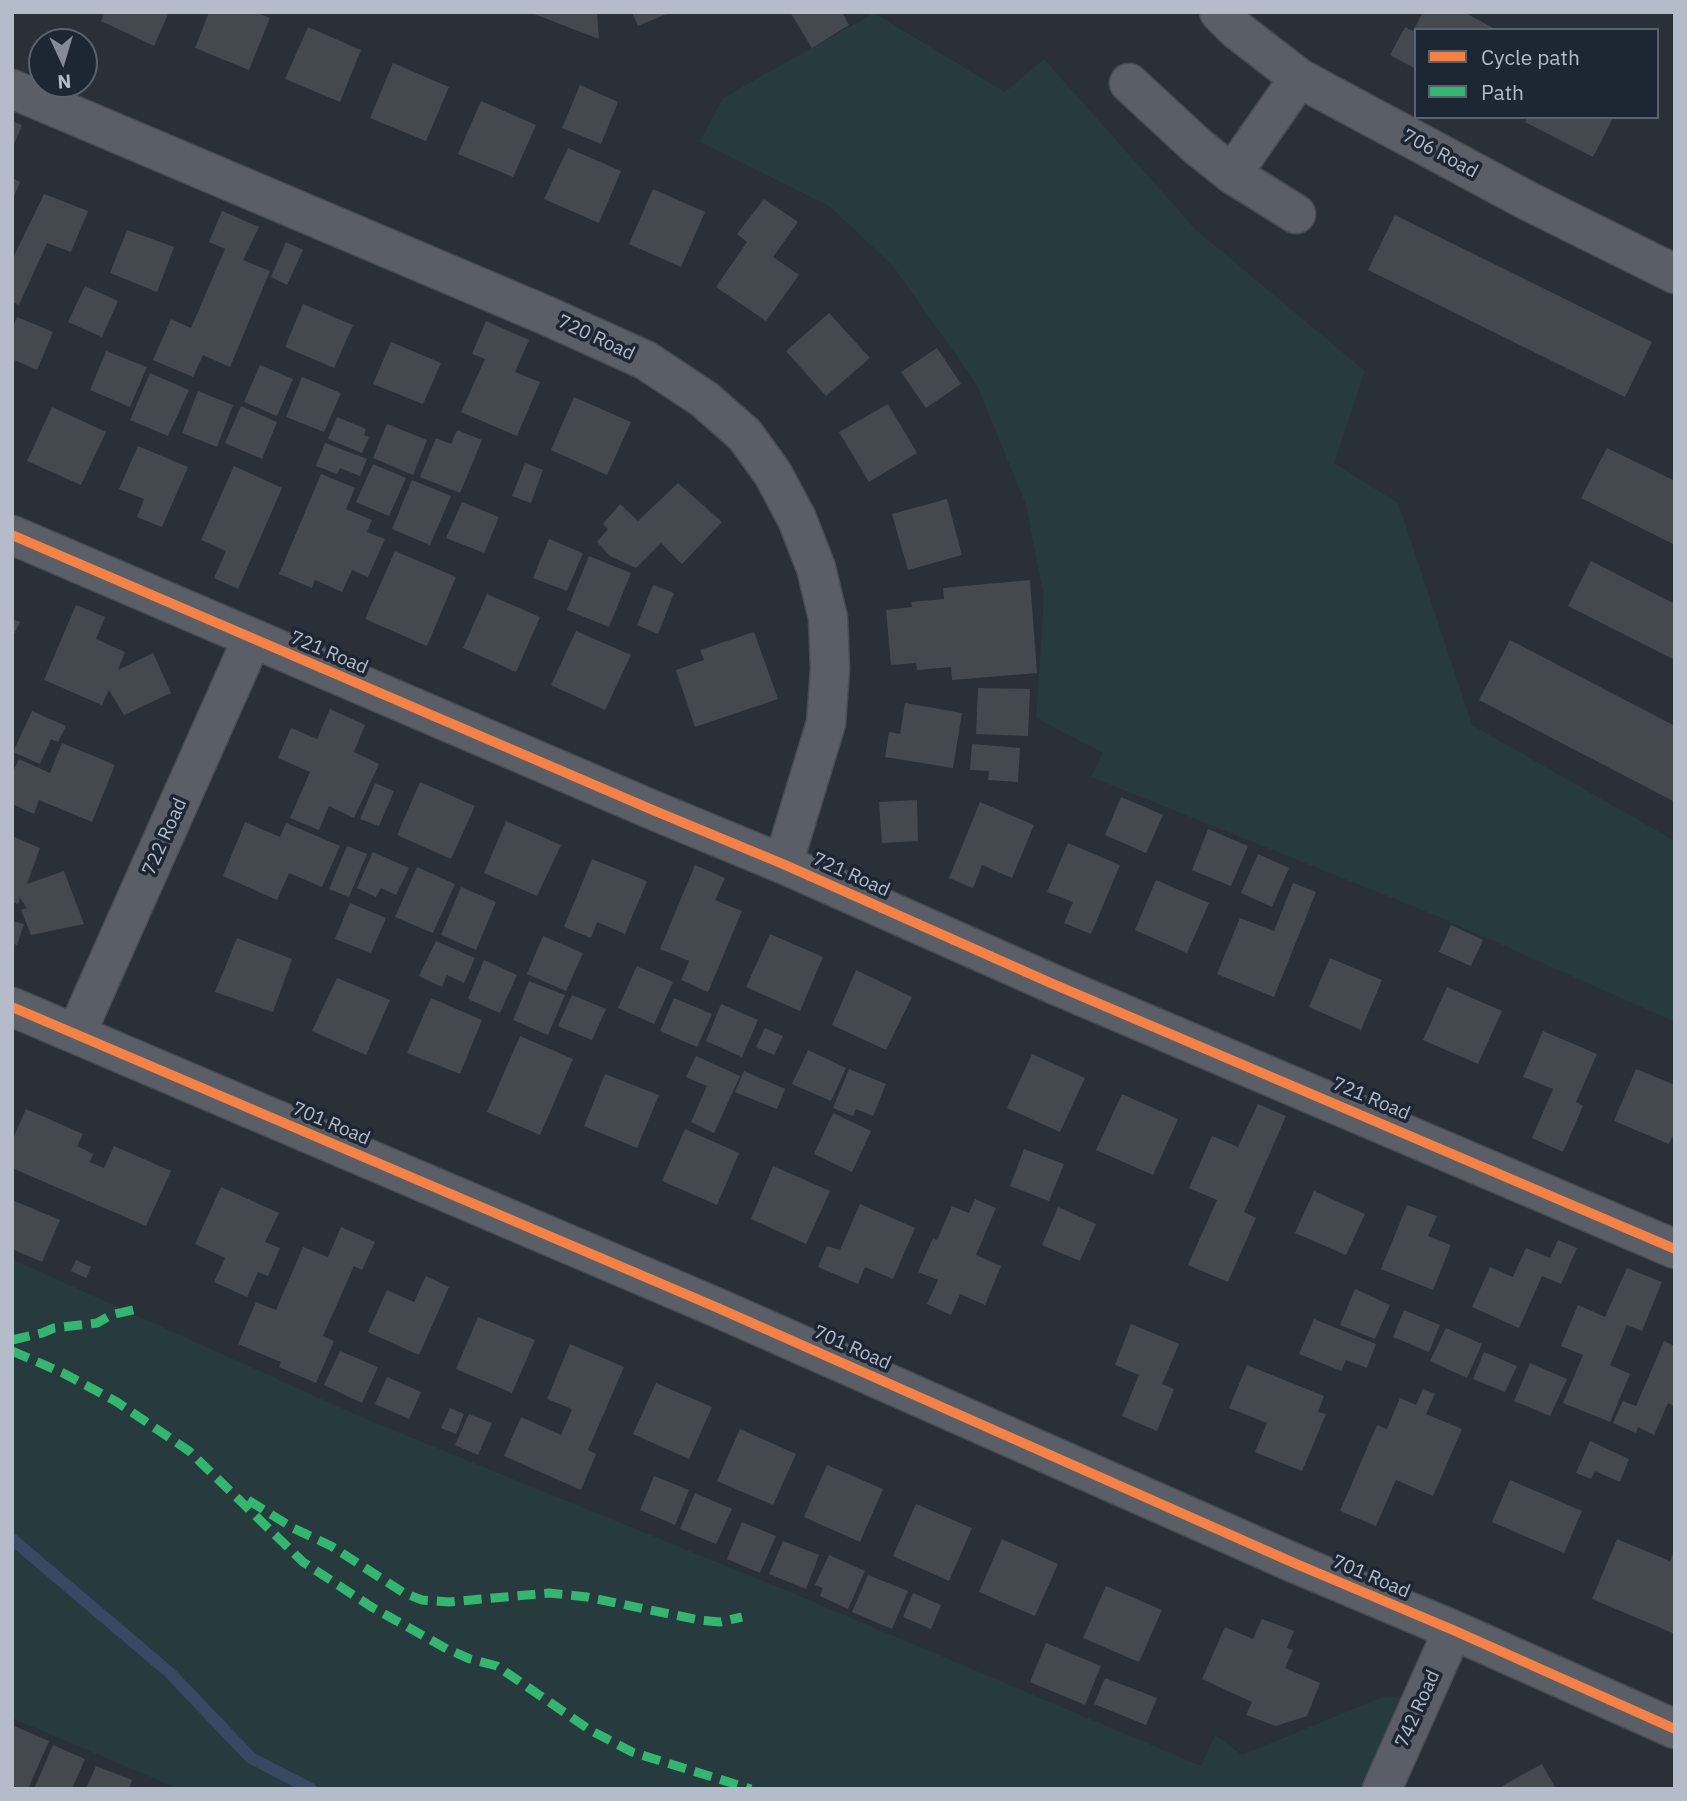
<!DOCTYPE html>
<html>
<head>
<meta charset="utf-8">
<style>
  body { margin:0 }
  #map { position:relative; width:1687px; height:1801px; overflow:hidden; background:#2a3038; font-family:"IBM Plex Sans",sans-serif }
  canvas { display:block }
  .frame { position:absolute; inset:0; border:14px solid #b4bcc9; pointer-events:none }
  .legend { position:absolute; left:1414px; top:28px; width:245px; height:91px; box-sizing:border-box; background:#1d2633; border:2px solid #59626f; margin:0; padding:9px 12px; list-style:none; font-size:21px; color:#b4bcc9 }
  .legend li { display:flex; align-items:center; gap:14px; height:35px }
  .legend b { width:35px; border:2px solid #59626f }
  .north { position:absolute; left:28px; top:28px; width:70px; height:70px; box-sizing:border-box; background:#1d2633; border:2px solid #59626f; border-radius:50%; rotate:176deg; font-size:19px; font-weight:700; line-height:28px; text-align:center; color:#b4bcc9 }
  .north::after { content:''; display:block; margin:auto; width:24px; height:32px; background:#848b96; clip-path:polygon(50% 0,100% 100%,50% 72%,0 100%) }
</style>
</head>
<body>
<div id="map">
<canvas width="1687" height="1801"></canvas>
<div class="frame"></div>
<ul class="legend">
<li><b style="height:9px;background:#f48246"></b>Cycle path</li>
<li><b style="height:9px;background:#33b770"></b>Path</li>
</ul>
<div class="north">N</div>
</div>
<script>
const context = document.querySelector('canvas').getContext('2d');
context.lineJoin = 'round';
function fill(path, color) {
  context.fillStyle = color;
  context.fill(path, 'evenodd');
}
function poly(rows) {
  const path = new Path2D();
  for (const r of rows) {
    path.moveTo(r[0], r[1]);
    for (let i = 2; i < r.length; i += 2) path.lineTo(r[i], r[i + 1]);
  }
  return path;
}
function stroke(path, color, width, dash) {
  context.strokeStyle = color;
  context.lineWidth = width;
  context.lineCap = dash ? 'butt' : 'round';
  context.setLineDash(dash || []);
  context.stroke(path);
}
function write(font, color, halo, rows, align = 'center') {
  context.font = font + ' "IBM Plex Sans",sans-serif';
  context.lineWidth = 7;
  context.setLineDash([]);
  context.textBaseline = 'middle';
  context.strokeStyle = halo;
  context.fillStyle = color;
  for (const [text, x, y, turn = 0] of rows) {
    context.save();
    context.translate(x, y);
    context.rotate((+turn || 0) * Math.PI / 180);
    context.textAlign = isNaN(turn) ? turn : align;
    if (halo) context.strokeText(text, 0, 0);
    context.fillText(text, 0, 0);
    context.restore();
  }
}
const green = poly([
  [874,13,1005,92,1044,59,1195,229,1365,371,1334,463,1398,503,1472,725,1675,841,1675,1022,1437,916,1091,777,1103,753,1036,718,1044,597,1026,505,977,385,893,266,829,206,700,142,723,98],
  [12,1259,361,1417,790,1592,1201,1766,1215,1735,1242,1755,1385,1696,1422,1700,1384,1789,179,1789,12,1718]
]);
const stream = poly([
  [12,1539,170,1673,251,1758,311,1789]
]);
const building = poly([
  [105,12,169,12,154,46,101,21],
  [209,12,255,12,270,18,249,70,195,48],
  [529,12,597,12,599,39],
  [632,12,671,12,638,26],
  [790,12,842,12,849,25,812,48],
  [1423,12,1464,12,1497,30,1416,30,1416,69,1390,55,1405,27,1413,31],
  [308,27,361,50,340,102,285,79],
  [393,63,449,87,426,141,370,118],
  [580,85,618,102,601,144,562,128],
  [481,101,536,125,513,177,458,154],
  [1527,117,1611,117,1613,118,1593,157,1525,122],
  [12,121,22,125,12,149],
  [568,148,621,171,599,223,544,199],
  [12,178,20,182,12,201],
  [653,189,705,212,681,267,629,244],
  [44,194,88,211,71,252,47,243,19,305,12,302,12,260],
  [764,199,798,222,773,257,799,275,766,321,716,287,747,242,737,234],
  [222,211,259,227,243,260,270,271,230,367,203,355,193,377,153,360,171,319,191,328,225,249,209,242],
  [1395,215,1652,342,1625,397,1368,270],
  [127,230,174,247,157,292,110,273],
  [286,242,303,250,287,285,271,277],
  [85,286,118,301,102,337,68,322],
  [303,304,353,325,334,368,285,347],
  [829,313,870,358,826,396,786,351],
  [17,317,53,332,37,370,12,359,12,329],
  [486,321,529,340,515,372,540,382,517,436,461,412,485,359,472,354],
  [391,342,441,363,423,404,373,384],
  [937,348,961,384,926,408,901,372],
  [106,351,147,367,130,407,90,390],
  [260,365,293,379,277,416,244,402],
  [150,373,189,390,168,436,130,420],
  [302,377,341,393,324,432,286,417],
  [198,391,233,405,217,447,182,433],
  [574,397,631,422,607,475,551,450],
  [888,404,917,453,869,482,839,432],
  [241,406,277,422,262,459,225,443],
  [52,407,106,432,81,485,27,461],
  [337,417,366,429,364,435,369,437,362,453,328,439],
  [387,424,427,440,413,475,373,458],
  [457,430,482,440,460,493,420,477,436,438,451,444],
  [325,443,367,459,360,476,340,468,337,474,316,466],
  [138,446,188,467,162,527,137,517,144,499,119,489],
  [1607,448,1675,481,1675,545,1581,498],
  [525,463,543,470,531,503,512,496],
  [373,464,406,478,389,516,356,502],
  [234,466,282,488,238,589,214,578,226,551,201,540],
  [321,474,355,488,346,509,372,520,367,532,385,539,368,577,352,570,342,592,315,580,312,588,279,574],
  [412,480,451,496,430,545,392,529],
  [678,483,722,522,682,564,661,543,636,568,610,556,597,542,608,529,603,524,620,504,638,521],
  [947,499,962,555,908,570,892,514],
  [462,502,499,517,484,553,446,538],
  [549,539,583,553,567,591,533,578],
  [395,551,456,577,427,646,365,619],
  [589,556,631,573,609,627,567,610],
  [1591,561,1675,604,1675,660,1568,606],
  [1030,580,1037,673,952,680,951,667,917,670,916,663,891,665,886,610,912,607,911,602,944,599,943,588],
  [653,585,674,593,658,634,637,625],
  [487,594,540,617,516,672,463,648],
  [76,605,105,617,96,639,125,652,118,670,153,653,171,693,124,715,109,690,102,705,44,680],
  [12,619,20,622,12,638],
  [576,631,631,655,605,710,551,685],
  [754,632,778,699,695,727,676,670,704,660,700,650],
  [1510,640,1675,726,1675,802,1479,700],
  [978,688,1030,689,1028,736,976,734],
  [905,703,962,713,953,768,885,757,889,732,900,734],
  [330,709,365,725,354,752,379,764,354,818,329,806,319,830,290,818,310,772,278,758,291,728,317,739],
  [32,711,66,726,58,742,51,739,40,764,13,752],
  [62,743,115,765,92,822,39,800,34,814,12,804,12,774,19,759,50,773],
  [972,744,1020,748,1018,782,988,780,989,771,970,770],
  [420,782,475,806,451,859,397,835],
  [375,783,394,791,379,826,360,819],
  [1121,797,1163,815,1146,853,1105,835],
  [917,800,918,841,882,843,879,802],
  [980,802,1034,825,1012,878,982,865,973,888,949,878],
  [506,821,561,845,537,896,484,873],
  [245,822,280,837,286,823,340,846,322,887,289,873,277,900,223,876],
  [1208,829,1248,846,1231,886,1192,870],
  [12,836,40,848,27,884,64,871,84,924,31,935,21,910,27,908,20,898,18,904,12,902],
  [1068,843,1120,865,1091,934,1064,923,1073,902,1047,892],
  [347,846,367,854,349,897,329,889],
  [373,852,409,868,396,895,381,888,376,897,357,888],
  [1258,854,1289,868,1272,907,1241,893],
  [592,859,647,881,625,934,597,922,591,938,564,927],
  [695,865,725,878,715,900,742,911,708,992,681,980,689,961,660,949],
  [417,867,455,884,433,933,395,917],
  [1156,880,1209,903,1187,953,1135,930],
  [1293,883,1316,892,1274,997,1217,974,1240,918,1274,931],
  [461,887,496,902,476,950,441,935],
  [350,903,386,918,371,953,335,939],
  [12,921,24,924,17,945,12,943],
  [1451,925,1483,940,1471,966,1439,952],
  [770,934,823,957,800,1011,746,987],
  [543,936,583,953,566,991,527,974],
  [237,938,292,959,273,1012,215,992],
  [436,941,475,958,464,983,447,975,442,987,419,976],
  [1330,958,1382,980,1361,1030,1309,1007],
  [484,960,517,975,500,1013,468,999],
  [637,966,673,982,654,1024,618,1008],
  [856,970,912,997,886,1050,832,1025],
  [337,978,390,1000,366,1055,312,1031],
  [529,981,565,995,548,1035,513,1020],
  [1447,987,1502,1011,1478,1064,1423,1040],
  [572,995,606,1009,592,1040,558,1026],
  [431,998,482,1020,460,1074,407,1053],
  [674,998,712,1014,697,1047,660,1031],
  [721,1004,758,1020,742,1057,706,1041],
  [765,1028,783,1036,774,1055,756,1047],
  [1543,1031,1597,1054,1576,1102,1583,1106,1563,1152,1532,1138,1553,1089,1523,1077],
  [520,1036,573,1059,540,1135,487,1112],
  [808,1050,846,1068,831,1101,792,1084],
  [1032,1054,1085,1078,1060,1132,1007,1108],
  [696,1056,740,1076,714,1133,691,1122,707,1086,686,1077],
  [849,1069,886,1084,873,1116,856,1109,853,1116,833,1108],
  [1636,1069,1675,1085,1675,1131,1669,1144,1614,1121],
  [744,1071,785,1089,777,1109,735,1092],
  [605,1074,659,1095,637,1148,584,1126],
  [1122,1094,1178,1119,1153,1175,1096,1150],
  [1258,1104,1286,1116,1244,1212,1256,1218,1228,1282,1188,1265,1217,1200,1189,1188,1212,1136,1238,1147],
  [26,1109,83,1134,77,1146,93,1154,90,1162,104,1168,114,1146,171,1171,146,1226,12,1168,12,1141],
  [833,1113,871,1131,852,1172,814,1154],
  [685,1129,739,1153,717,1205,662,1181],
  [1024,1149,1064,1164,1049,1201,1010,1186],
  [773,1166,830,1191,806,1244,751,1219],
  [221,1187,279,1213,265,1242,280,1248,268,1276,258,1272,247,1297,214,1282,225,1258,195,1244],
  [1314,1191,1365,1214,1346,1255,1295,1233],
  [975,1199,996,1208,976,1255,1001,1266,985,1305,960,1294,951,1315,927,1304,938,1280,918,1272,933,1238,937,1240,952,1206,969,1213],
  [12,1200,60,1220,42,1262,12,1249],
  [860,1204,915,1228,893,1279,865,1267,858,1284,818,1267,827,1246,840,1250],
  [1407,1205,1437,1216,1428,1236,1451,1245,1433,1290,1381,1269],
  [1058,1207,1096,1224,1080,1261,1042,1245],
  [341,1227,375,1242,362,1270,354,1266,323,1336,334,1341,316,1383,279,1367,281,1362,238,1344,256,1302,276,1310,303,1247,328,1257],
  [1558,1240,1577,1248,1561,1284,1542,1276,1519,1328,1472,1307,1490,1267,1513,1277,1526,1248,1550,1258],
  [76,1260,91,1267,86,1278,71,1271],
  [1627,1268,1662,1282,1642,1331,1627,1325,1610,1365,1630,1374,1610,1422,1563,1403,1583,1355,1561,1346,1578,1305,1605,1317],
  [426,1276,449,1287,419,1355,368,1332,387,1290,414,1302],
  [1355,1289,1390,1305,1375,1339,1340,1325],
  [1404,1310,1440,1325,1429,1352,1393,1337],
  [478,1317,535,1340,512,1393,456,1369],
  [1314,1319,1376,1344,1367,1368,1346,1360,1341,1371,1299,1354],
  [1131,1324,1179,1344,1162,1384,1174,1389,1157,1431,1122,1416,1139,1375,1115,1365],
  [1446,1328,1482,1344,1467,1378,1430,1361],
  [1664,1341,1675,1346,1675,1406,1668,1403,1654,1435,1638,1427,1636,1433,1613,1423,1623,1401,1636,1406],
  [570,1344,624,1367,588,1450,596,1454,581,1490,504,1456,521,1417,561,1435,572,1409,547,1399],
  [340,1351,378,1367,362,1403,324,1385],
  [1484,1352,1517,1366,1505,1392,1473,1379],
  [1530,1363,1567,1379,1550,1416,1514,1401],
  [1247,1365,1324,1396,1318,1412,1326,1414,1302,1471,1255,1452,1267,1423,1229,1408],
  [387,1377,421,1392,409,1419,375,1404],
  [656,1383,712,1407,689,1459,633,1434],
  [1423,1389,1435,1394,1426,1414,1462,1429,1433,1496,1396,1480,1376,1526,1340,1511,1377,1425,1387,1429,1400,1398,1416,1405],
  [450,1408,464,1414,456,1434,441,1428],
  [469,1414,492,1423,478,1455,455,1445],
  [740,1429,796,1454,773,1505,717,1481],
  [1590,1441,1629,1459,1620,1482,1595,1471,1591,1479,1576,1473],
  [827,1465,883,1489,860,1542,804,1517],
  [654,1476,689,1490,675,1525,640,1510],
  [1510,1480,1582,1511,1564,1553,1492,1522],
  [695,1493,732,1509,716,1544,680,1529],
  [916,1504,972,1528,949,1581,893,1556],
  [742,1522,776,1536,760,1573,727,1559],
  [1002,1539,1058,1564,1035,1616,979,1592],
  [1617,1539,1670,1561,1675,1550,1675,1634,1592,1599],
  [783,1541,819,1555,806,1589,769,1574],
  [829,1555,865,1571,848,1609,820,1596,823,1588,815,1585],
  [868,1575,908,1591,892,1629,852,1612],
  [1106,1586,1162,1610,1139,1662,1083,1638],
  [913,1593,941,1605,931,1629,903,1617],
  [1262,1619,1294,1631,1287,1648,1293,1650,1285,1668,1320,1683,1307,1716,1276,1726,1246,1715,1252,1702,1202,1679,1225,1627,1253,1639],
  [1046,1643,1101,1666,1085,1705,1030,1682],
  [1105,1678,1157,1698,1146,1725,1094,1704],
  [12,1725,49,1741,28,1789,12,1789],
  [53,1745,85,1759,72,1789,34,1789],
  [1542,1764,1556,1789,1497,1789,1520,1776],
  [96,1766,132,1780,129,1789,86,1789]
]);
const minor = poly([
  [1219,12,1237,30,1299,78,1528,201,1675,274],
  [1129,83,1197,146,1232,174,1296,214],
  [12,89,545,315,645,360,704,399,745,435,773,474,797,519,816,568,828,618,830,669,826,723,783,864],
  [1232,174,1299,78],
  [12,535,655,811,783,864,1053,984,1675,1249],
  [12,1007,718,1308,1294,1563,1453,1630,1675,1729],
  [76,1034,252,639],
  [1382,1789,1453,1630]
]);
const quiet = poly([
  [12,1340,42,1333,54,1328,97,1323,111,1315,141,1308],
  [12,1351,63,1373,117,1402,189,1451,303,1562,370,1606,447,1649,470,1659,497,1666,590,1730,632,1752,751,1789],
  [248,1500,293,1528,331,1546,404,1593,422,1600,449,1602,549,1593,587,1597,699,1620,720,1622,742,1617]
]);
const cycleway = poly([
  [12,535,655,811,783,864,1053,984,1675,1249],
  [12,1007,718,1308,1294,1563,1453,1630,1675,1729]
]);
const streetNames = [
  ["706 Road",1440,154,28],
  ["720 Road",596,338,25],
  ["721 Road",329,653,23],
  ["722 Road",165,837,-66],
  ["721 Road",851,875,24],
  ["721 Road",1371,1099,23],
  ["701 Road",331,1124,23],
  ["701 Road",852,1348,24],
  ["701 Road",1371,1577,23],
  ["742 Road",1418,1709,-66]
];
fill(green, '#273a3e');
stroke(stream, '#384963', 12);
fill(building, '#444950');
stroke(minor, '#484c53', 41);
stroke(minor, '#5a5e66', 38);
stroke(quiet, '#33b770', 9, [18, 9]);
stroke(cycleway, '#f48246', 10);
write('19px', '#b4bcc9', '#1d2633', streetNames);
</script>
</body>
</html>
